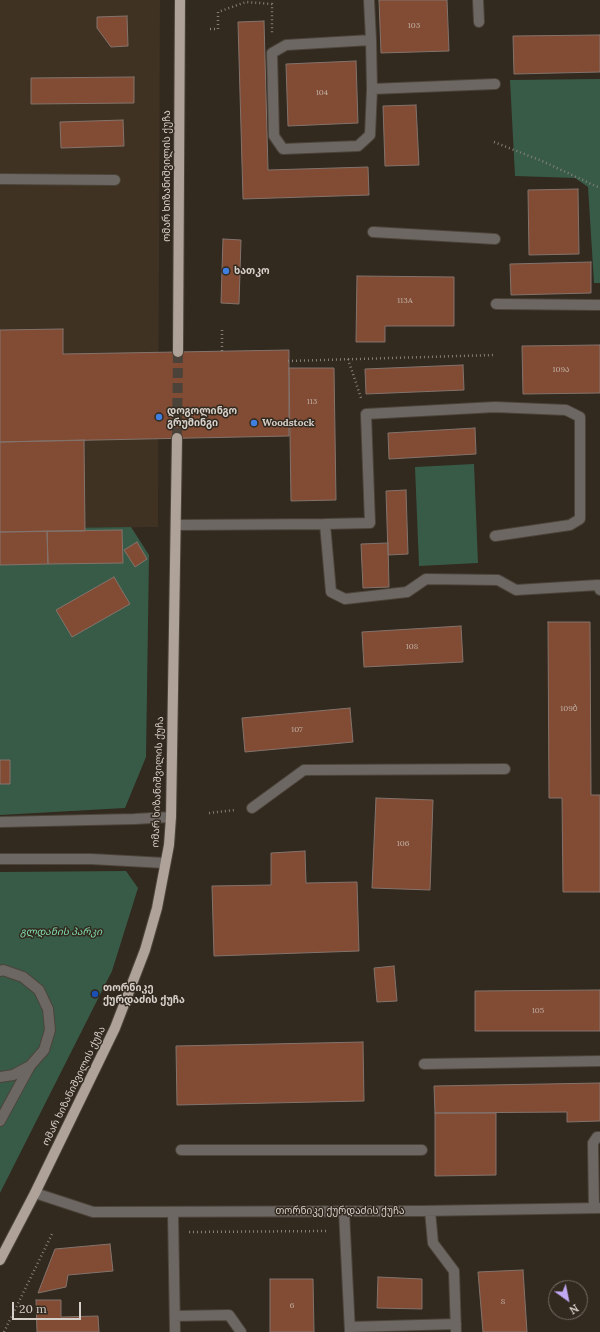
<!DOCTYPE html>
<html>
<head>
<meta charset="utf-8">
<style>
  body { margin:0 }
  #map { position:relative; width:600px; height:1332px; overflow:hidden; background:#32291f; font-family:Lora,serif }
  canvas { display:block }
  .north { position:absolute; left:548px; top:1280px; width:40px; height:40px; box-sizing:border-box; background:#32291f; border:1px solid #746c63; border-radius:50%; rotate:147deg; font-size:11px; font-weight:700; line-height:16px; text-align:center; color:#d6d0ca }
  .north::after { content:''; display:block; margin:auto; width:14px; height:18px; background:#c1a8f3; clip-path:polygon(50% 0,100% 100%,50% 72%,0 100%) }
  .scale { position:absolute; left:12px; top:1302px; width:69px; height:18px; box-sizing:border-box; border:2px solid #d6d0ca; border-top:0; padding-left:5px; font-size:12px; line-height:14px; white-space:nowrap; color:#d6d0ca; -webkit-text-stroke:3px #32291f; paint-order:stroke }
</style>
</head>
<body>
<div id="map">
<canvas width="600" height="1332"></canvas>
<div class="north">N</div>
<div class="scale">20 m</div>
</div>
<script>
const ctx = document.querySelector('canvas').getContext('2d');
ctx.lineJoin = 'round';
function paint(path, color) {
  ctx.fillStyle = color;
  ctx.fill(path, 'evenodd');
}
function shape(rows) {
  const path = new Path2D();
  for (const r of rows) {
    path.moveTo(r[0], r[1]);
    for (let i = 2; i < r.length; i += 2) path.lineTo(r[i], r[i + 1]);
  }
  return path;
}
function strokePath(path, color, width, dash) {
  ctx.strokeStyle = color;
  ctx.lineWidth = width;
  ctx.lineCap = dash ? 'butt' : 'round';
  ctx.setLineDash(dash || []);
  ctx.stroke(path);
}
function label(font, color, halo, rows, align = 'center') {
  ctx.font = font + ' Lora,"Noto Sans Georgian",serif';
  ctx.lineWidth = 3;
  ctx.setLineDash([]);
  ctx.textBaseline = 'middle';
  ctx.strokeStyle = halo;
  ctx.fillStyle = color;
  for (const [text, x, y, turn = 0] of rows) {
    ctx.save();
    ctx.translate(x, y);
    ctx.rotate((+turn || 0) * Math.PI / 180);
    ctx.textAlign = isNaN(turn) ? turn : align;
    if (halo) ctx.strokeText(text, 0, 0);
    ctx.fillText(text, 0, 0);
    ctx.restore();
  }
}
const built = shape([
  [0,0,160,0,158,527,0,529]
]);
const green = shape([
  [600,79,600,283,594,283,588,187,575,178,515,176,510,80],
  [474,464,478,563,419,566,415,467],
  [131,527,149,555,146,757,125,808,0,815,0,529],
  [126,871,138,888,112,971,0,1193,0,872]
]);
const building = shape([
  [379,0,447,0,449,51,381,53,379,0],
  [127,16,128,46,111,47,97,28,97,17,127,16],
  [264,21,268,170,368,167,369,195,243,199,238,22,264,21],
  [600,35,600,72,514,74,513,36,600,35],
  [356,61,358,123,288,126,286,64,356,61],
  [134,77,134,103,31,104,31,78,134,77],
  [416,105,419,165,385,166,383,106,416,105],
  [123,120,124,146,61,148,60,122,123,120],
  [578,189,579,254,529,255,528,190,578,189],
  [223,239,241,240,239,304,221,303,223,239],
  [591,262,591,293,511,295,510,264,591,262],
  [357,276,454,277,454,326,385,326,385,342,356,342,357,276],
  [63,329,63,354,289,350,289,436,0,442,0,330,63,329],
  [600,345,600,393,523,394,522,346,600,345],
  [463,365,464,390,366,394,365,369,463,365],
  [289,368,334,368,336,500,291,501,289,368],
  [475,428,476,454,389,459,388,433,475,428],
  [84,440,85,531,0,532,0,442,84,440],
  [406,490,408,554,388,555,386,491,406,490],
  [122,530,123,563,48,564,47,531,122,530],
  [47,531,48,564,0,565,0,532,47,531],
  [137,542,147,559,135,567,124,550,137,542],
  [388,543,389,587,363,588,361,544,388,543],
  [114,577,130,604,72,637,56,610,114,577],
  [548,622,590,622,591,795,600,795,600,892,563,892,562,798,549,798,548,622],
  [461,626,463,662,364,667,362,632,461,626],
  [350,708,353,742,245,752,242,718,350,708],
  [0,760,10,760,10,784,0,784,0,760],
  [376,798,433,800,430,890,372,888,376,798],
  [305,851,306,883,357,882,359,951,214,956,212,886,271,885,271,853,305,851],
  [394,966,397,1001,377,1002,374,968,394,966],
  [600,990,600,1031,475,1031,475,991,600,990],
  [363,1042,364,1101,177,1105,176,1046,363,1042],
  [600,1083,600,1121,567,1122,567,1112,435,1113,434,1086,600,1083],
  [435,1113,496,1113,496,1175,435,1176,435,1113],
  [110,1244,113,1271,68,1275,66,1287,38,1293,55,1249,110,1244],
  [523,1270,527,1332,483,1332,478,1272,523,1270],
  [378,1277,422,1279,422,1309,377,1308,378,1277],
  [270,1279,313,1279,314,1332,270,1332,270,1279],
  [36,1300,61,1300,61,1317,98,1316,99,1332,37,1332,36,1300]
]);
const majorTunnel = shape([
  [177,438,178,352]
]);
const path = shape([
  [210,29,218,29,218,12,246,2,272,4,272,34],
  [494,142,542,161,600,188],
  [222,351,222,329],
  [348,359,361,398],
  [288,361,494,355],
  [209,813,235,810],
  [189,1232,328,1231],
  [4,1332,53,1232]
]);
const minor = shape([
  [369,0,371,40,372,89,370,135,358,146,283,149,274,136,272,53,286,45,371,40],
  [478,0,479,22],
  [372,89,495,84],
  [0,179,115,180],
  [373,232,495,239],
  [496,304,600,305],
  [325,524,370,523,366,414,495,407,566,410,580,417,580,519,570,525,495,536],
  [177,525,325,524,331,592,345,599,407,592,426,579,498,580,516,590,598,585,600,590],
  [252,808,304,770,505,769],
  [0,822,134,819,171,817],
  [0,859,91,859,165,863],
  [0,971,3,970,23,977,39,990,48,1009,50,1030,44,1050,30,1066,0,1121],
  [424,1064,600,1061],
  [0,1077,13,1075,30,1066],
  [181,1150,422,1150],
  [35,1193,93,1212,421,1211,600,1208],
  [594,1208,593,1143,597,1137,600,1137],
  [344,1211,350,1332],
  [430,1211,433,1243,454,1271,456,1332],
  [173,1212,175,1332],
  [175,1316,229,1315,241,1332],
  [350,1327,456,1324]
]);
const major = shape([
  [178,352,180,0],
  [0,1260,35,1193,115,1028,145,950,157,908,169,845,171,817,177,438]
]);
const markers = [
  [226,271,4,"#3f7fe0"],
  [159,417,4,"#3f7fe0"],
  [254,423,4,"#3f7fe0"],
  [95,994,4,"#1a4fb4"]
];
const numberNames = [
  ["103",414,26],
  ["104",322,93],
  ["113A",405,301],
  ["109ა",561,370],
  ["113",312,402],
  ["108",412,647],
  ["109ბ",569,709],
  ["107",297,730],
  ["106",403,844],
  ["105",538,1011],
  ["8",503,1302],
  ["6",292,1306]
];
const streetNames = [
  ["ომარ ხიზანიშვილის ქუჩა",167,176,-90],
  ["ომარ ხიზანიშვილის ქუჩა",158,782,-88],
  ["ომარ ხიზანიშვილის ქუჩა",74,1086,-64],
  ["თორნიკე ქურდაძის ქუჩა",340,1211]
];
const poiNames = [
  ["ხათკო",234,271],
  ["დოგოლინგო",167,411],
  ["გრუმინგი",167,423],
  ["Woodstock",262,423],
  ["თორნიკე",103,988],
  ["ქურდაძის ქუჩა",103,1000]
];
const parkNames = [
  ["გლდანის პარკი",61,932]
];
paint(built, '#3f3222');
paint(green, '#385b48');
paint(building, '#824c34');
strokePath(building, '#83736c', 1);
strokePath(majorTunnel, '#4b4239', 10, [10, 5]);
strokePath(minor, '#4c443a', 12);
strokePath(major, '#4c443a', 12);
strokePath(path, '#867f77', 2.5, [1, 3]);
strokePath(minor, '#6d6763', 10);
strokePath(major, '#aea299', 10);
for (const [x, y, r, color] of markers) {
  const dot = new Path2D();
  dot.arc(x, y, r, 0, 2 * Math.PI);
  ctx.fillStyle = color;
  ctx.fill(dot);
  strokePath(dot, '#32291f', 1.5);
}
label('8px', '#c1afa4', null, numberNames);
label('10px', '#d6d0ca', '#32291f', streetNames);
label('bold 10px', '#d6d0ca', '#32291f', poiNames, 'left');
label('italic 10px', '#81deae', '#32291f', parkNames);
</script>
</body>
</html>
